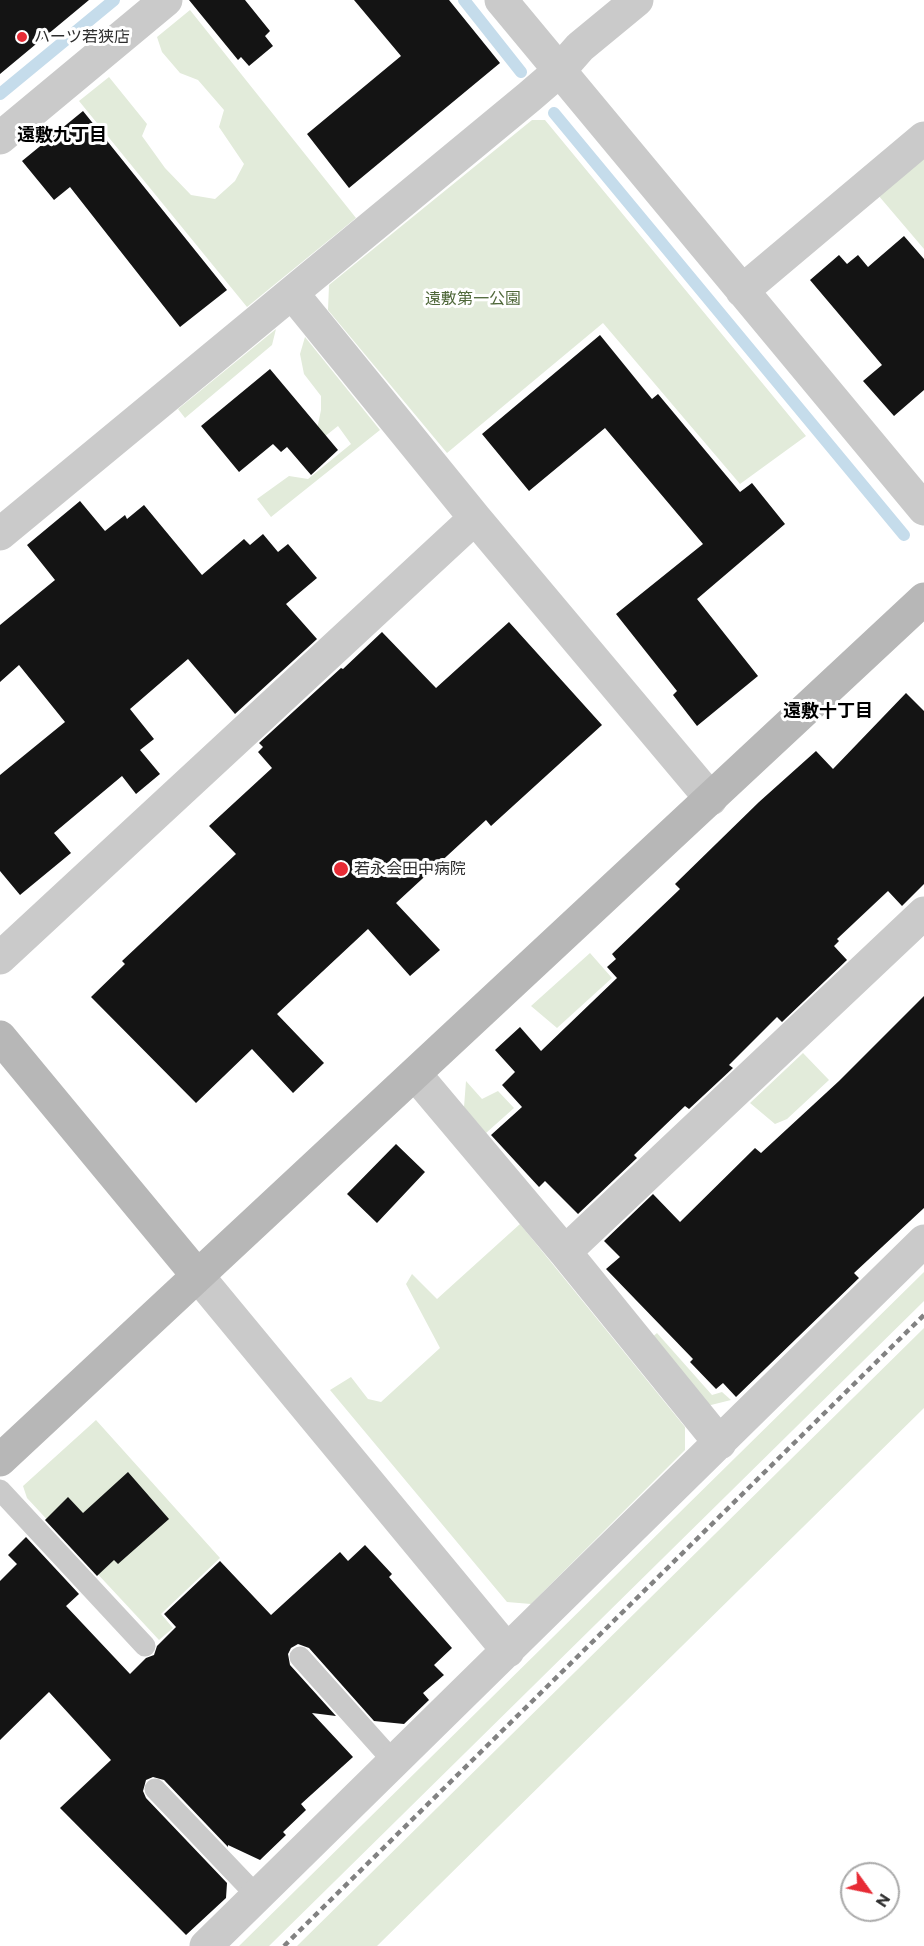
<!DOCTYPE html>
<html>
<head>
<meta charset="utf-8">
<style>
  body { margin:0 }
  #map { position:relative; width:924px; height:1946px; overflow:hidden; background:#fff; font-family:Commissioner,sans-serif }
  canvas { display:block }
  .north { position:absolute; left:840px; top:1862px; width:60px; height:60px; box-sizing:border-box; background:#fff; border:2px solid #ababab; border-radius:50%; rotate:123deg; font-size:16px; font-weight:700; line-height:24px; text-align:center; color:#2d2d2d }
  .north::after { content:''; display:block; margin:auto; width:21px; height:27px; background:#e72b35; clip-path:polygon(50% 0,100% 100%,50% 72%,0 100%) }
</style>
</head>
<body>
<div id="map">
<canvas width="924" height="1946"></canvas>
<div class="north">N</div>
</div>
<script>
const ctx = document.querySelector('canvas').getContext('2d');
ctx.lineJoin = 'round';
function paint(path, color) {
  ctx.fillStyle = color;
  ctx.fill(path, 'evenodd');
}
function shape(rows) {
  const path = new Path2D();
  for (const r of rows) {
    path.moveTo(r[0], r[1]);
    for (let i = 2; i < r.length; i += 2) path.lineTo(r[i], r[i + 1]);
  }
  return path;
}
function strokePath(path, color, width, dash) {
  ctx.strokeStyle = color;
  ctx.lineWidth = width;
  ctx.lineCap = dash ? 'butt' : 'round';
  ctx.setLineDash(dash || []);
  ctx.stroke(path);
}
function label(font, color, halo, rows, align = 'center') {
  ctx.font = font + ' Commissioner,"Noto Sans JP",sans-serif';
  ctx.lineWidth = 6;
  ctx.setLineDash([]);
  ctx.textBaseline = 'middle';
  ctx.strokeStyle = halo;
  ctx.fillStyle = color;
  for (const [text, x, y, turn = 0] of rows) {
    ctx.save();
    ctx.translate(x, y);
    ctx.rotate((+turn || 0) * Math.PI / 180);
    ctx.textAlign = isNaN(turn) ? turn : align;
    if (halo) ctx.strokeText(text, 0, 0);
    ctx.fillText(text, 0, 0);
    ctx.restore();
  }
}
const green = shape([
  [190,10,356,218,247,307,79,101,109,77,147,124,142,136,165,168,191,195,215,199,235,181,244,164,219,127,224,110,198,80,180,73,162,52,157,37],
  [532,120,545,120,806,436,740,484,603,323,447,453,328,310,329,285],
  [924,157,924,249,878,195],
  [276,329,272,345,185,418,178,409],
  [305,337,380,430,271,517,257,499,289,476,308,479,351,444,338,426,319,441,315,439,321,410,321,396,304,374,300,354],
  [590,953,612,978,557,1028,531,1006],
  [803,1053,829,1080,787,1119,775,1124,750,1103],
  [466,1081,482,1099,498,1091,514,1108,486,1133,464,1107],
  [520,1224,685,1427,685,1450,531,1604,507,1602,330,1390,351,1377,368,1399,381,1402,440,1348,406,1284,412,1274,437,1299],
  [924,1272,924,1301,269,1946,239,1946],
  [924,1328,924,1408,377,1946,297,1946],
  [657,1333,712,1395,722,1392,731,1400,707,1406,651,1338],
  [96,1420,220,1558,161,1614,173,1628,159,1640,27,1498,23,1486]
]);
const stream = shape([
  [464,0,521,72],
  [0,94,114,0],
  [554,113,904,535]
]);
const building = shape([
  [0,0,89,0,0,74],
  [189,0,245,0,270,31,265,36,273,46,249,66,241,57,238,60],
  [354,0,449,0,500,63,349,188,307,134,401,56],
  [83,111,227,290,180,327,70,187,54,200,22,161],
  [904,236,924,259,924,390,894,416,863,381,882,365,810,280,839,255,847,264,858,255,868,267],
  [600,335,652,399,658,394,740,492,752,483,785,524,697,599,758,676,697,726,673,695,677,691,616,614,703,544,605,428,529,491,482,434],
  [270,369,338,450,311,475,287,447,281,452,273,444,239,472,201,426],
  [80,501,105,531,125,515,127,519,144,505,202,575,244,539,250,545,263,534,278,552,288,544,317,578,286,604,317,639,235,714,188,659,130,709,154,739,140,750,160,774,136,794,122,776,54,833,71,853,20,895,0,871,0,775,65,722,19,665,0,682,0,625,55,580,27,545],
  [509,622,602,725,491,826,486,820,396,903,440,950,410,976,368,929,277,1014,324,1063,293,1093,252,1049,196,1103,91,997,125,964,122,961,236,854,209,826,272,768,258,752,263,747,259,743,341,668,343,669,382,632,436,688],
  [906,693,924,711,924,884,902,906,888,891,837,939,839,941,834,946,847,960,782,1022,777,1017,729,1065,733,1068,689,1109,685,1106,634,1155,637,1158,578,1214,545,1181,539,1187,491,1135,522,1107,502,1085,515,1072,495,1050,520,1027,541,1051,617,978,607,967,616,959,612,954,680,889,675,884,759,802,816,751,833,769],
  [924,996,924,1208,854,1273,859,1278,736,1397,723,1383,716,1389,690,1362,693,1359,606,1269,620,1257,604,1241,653,1194,680,1222,755,1148,761,1153,839,1081],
  [396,1144,425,1172,377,1223,347,1194],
  [128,1472,169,1519,118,1564,114,1560,97,1576,45,1520,68,1497,83,1513],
  [26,1537,79,1594,66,1606,130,1674,146,1658,154,1655,157,1646,176,1627,164,1614,220,1561,271,1615,340,1552,348,1561,365,1545,392,1574,389,1577,452,1648,434,1665,444,1675,423,1693,429,1700,404,1724,374,1721,309,1648,298,1644,291,1648,288,1654,290,1665,336,1716,312,1713,353,1757,301,1804,306,1810,283,1832,286,1835,260,1860,228,1845,228,1847,164,1780,153,1777,146,1780,143,1791,146,1798,227,1883,226,1898,186,1935,60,1808,111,1760,49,1692,0,1740,0,1581,17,1564,8,1555]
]);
const lane = shape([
  [0,1490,145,1646],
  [300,1657,394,1762],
  [155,1789,257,1896]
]);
const street = shape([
  [501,0,924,509],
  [0,138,166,0],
  [742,291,924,138],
  [292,293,475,518,711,799],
  [0,534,529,97,558,72,580,47,637,0],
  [0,958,475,518],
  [415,1074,565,1252],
  [197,1275,508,1651],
  [720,1443,565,1252,924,913],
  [206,1946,924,1241]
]);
const secondary = shape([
  [0,1037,197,1275],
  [0,1460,924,599]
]);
const rail = shape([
  [284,1946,924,1315]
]);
const markers = [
  [22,37,6,"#e72b35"],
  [341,869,8,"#e72b35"]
];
const poiNames = [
  ["ハーツ若狭店",34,37],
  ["若永会田中病院",354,869]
];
const parkNames = [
  ["遠敷第一公園",473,299]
];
const neighbourhoodNames = [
  ["遠敷九丁目",62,135],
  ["遠敷十丁目",828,711]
];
paint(green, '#e2ebda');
strokePath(stream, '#c5dceb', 12);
paint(building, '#141414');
strokePath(lane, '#cacaca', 21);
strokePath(street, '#cacaca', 33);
strokePath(secondary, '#b7b7b7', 33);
strokePath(rail, '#828282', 4.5, [6, 4.5]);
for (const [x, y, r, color] of markers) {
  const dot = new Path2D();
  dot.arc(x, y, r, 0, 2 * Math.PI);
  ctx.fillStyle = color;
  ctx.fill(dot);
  strokePath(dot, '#fff', 2);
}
label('16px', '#2d2d2d', '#fff', poiNames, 'left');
label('16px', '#4f683a', '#fff', parkNames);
label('bold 18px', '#000', '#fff', neighbourhoodNames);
</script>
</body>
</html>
